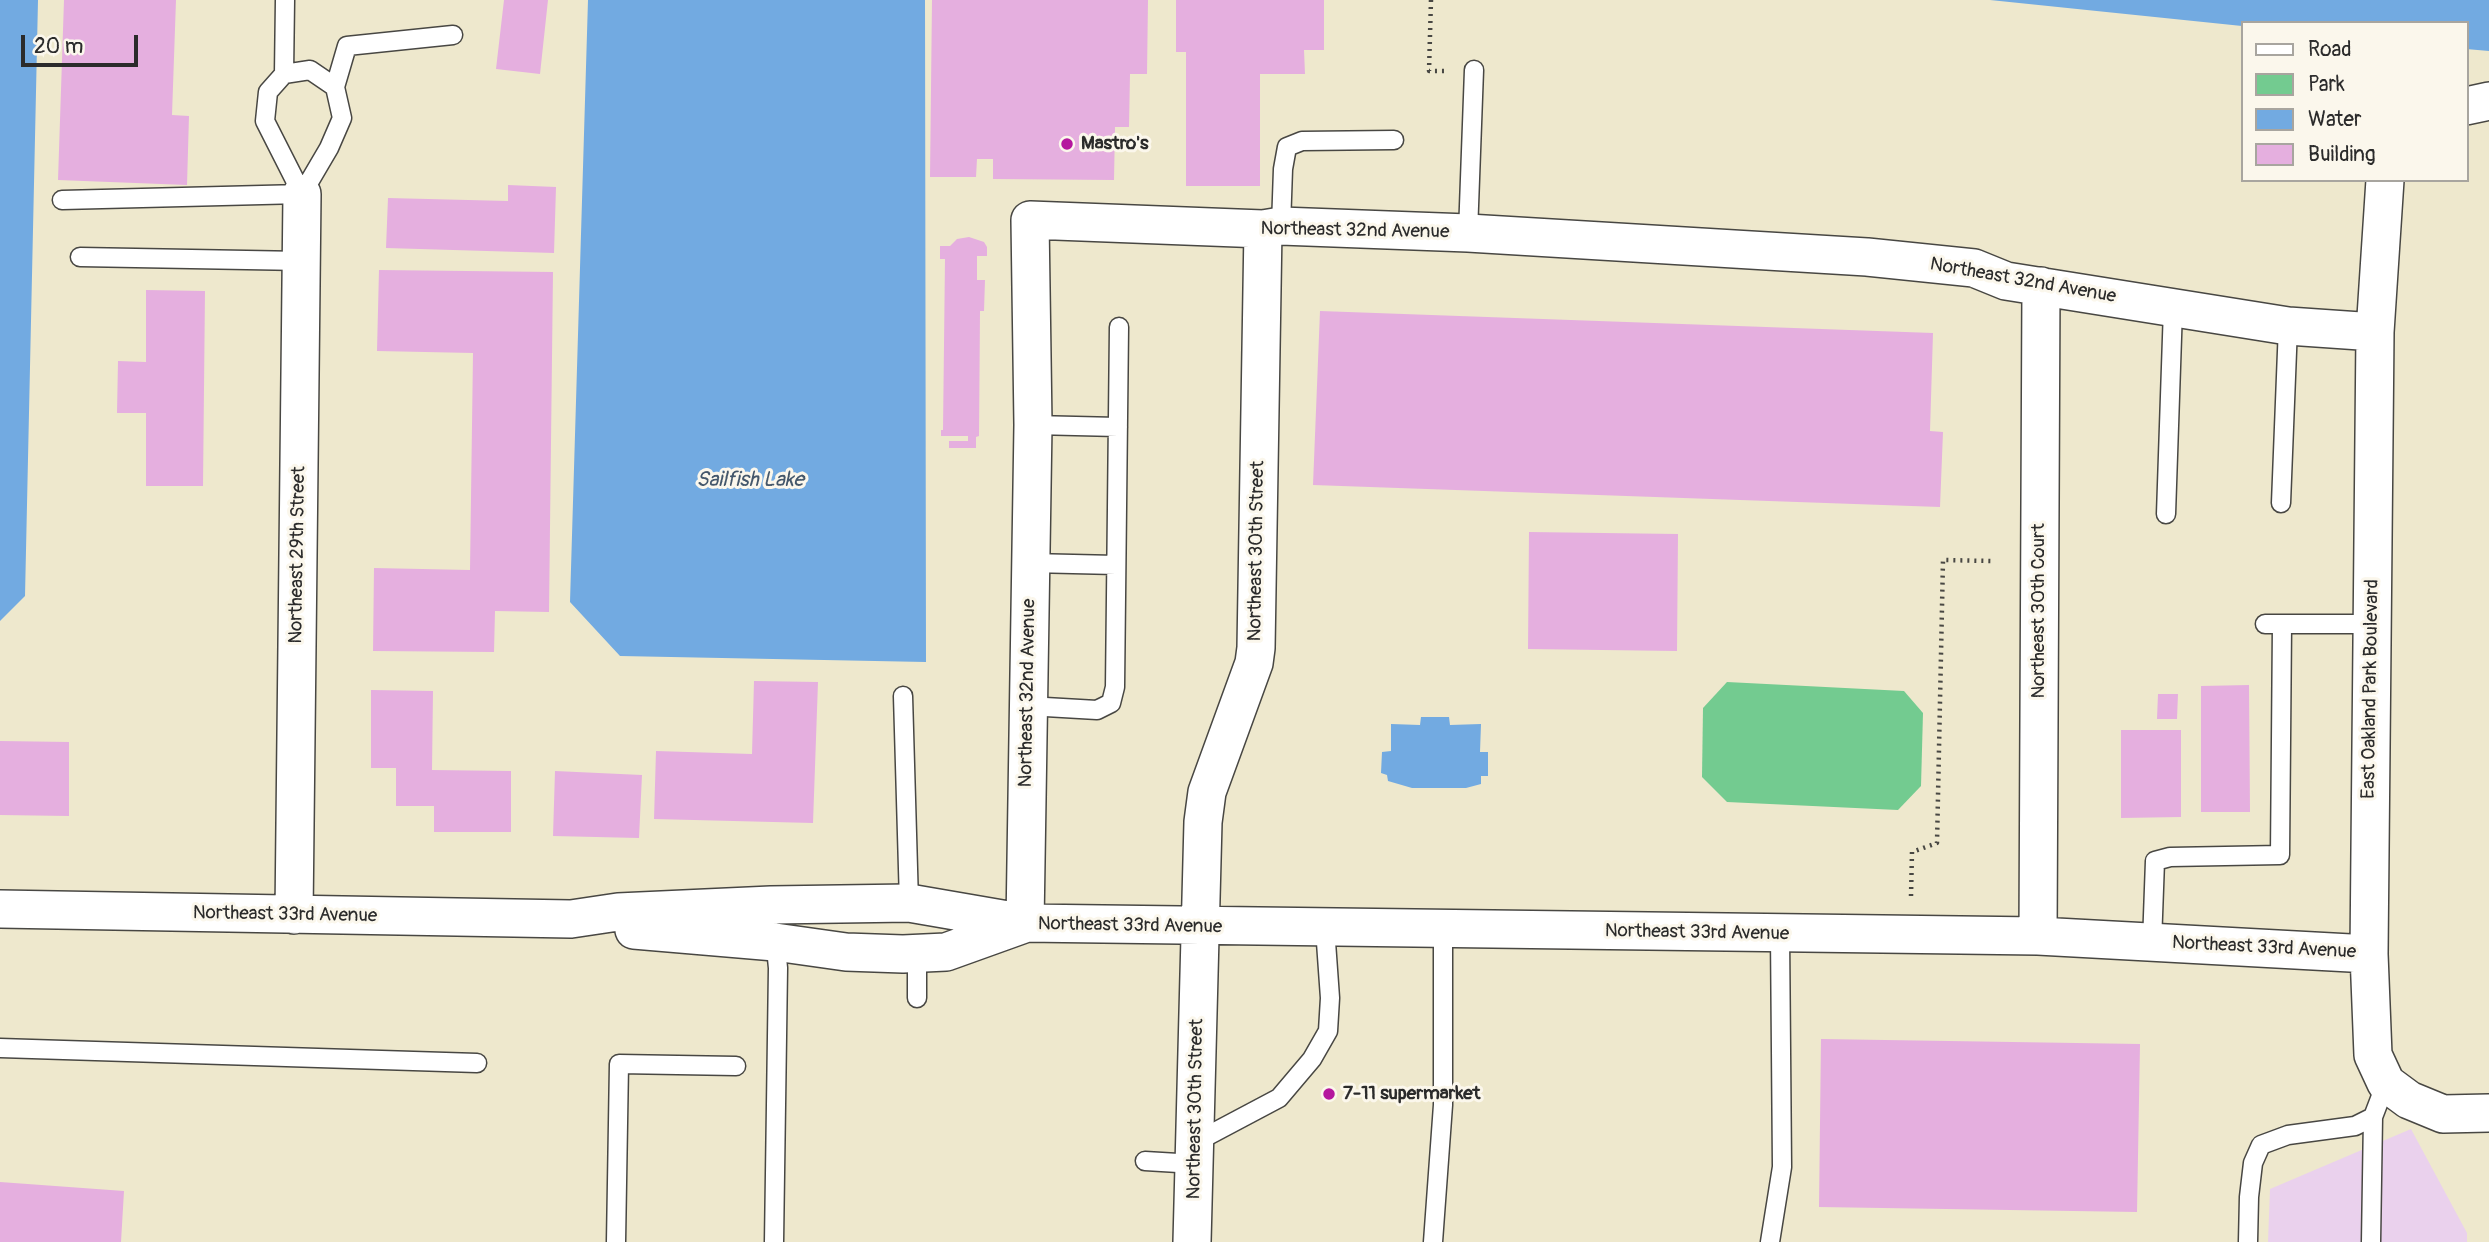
<!DOCTYPE html>
<html>
<head>
<meta charset="utf-8">
<style>
  body { margin:0 }
  #map { position:relative; width:2489px; height:1242px; overflow:hidden; background:#eee8cd; font-family:Pangolin,sans-serif }
  canvas { display:block }
  .legend { position:absolute; left:2241px; top:21px; width:228px; height:161px; box-sizing:border-box; background:#fbf7ec; border:2px solid #a8a59f; margin:0; padding:9px 12px; list-style:none; font-size:21px; color:#2b2b2b }
  .legend li { display:flex; align-items:center; gap:14px; height:35px }
  .legend b { width:35px; border:2px solid #a8a59f }
  .scale { position:absolute; left:21px; top:35px; width:117px; height:32px; box-sizing:border-box; border:4px solid #2b2b2b; border-top:0; padding-left:9px; font-size:21px; line-height:24px; white-space:nowrap; color:#2b2b2b; -webkit-text-stroke:5px #fbf7ec; paint-order:stroke }
</style>
</head>
<body>
<div id="map">
<canvas width="2489" height="1242"></canvas>
<ul class="legend">
<li><b style="height:9px;background:#fff"></b>Road</li>
<li><b style="height:19px;background:#73cb90"></b>Park</li>
<li><b style="height:19px;background:#72aae1"></b>Water</li>
<li><b style="height:19px;background:#e5afdf"></b>Building</li>
</ul>
<div class="scale">20 m</div>
</div>
<script>
const ctx = document.querySelector('canvas').getContext('2d');
ctx.lineJoin = 'round';
function paint(path, color) {
  ctx.fillStyle = color;
  ctx.fill(path, 'evenodd');
}
function shape(rows) {
  const path = new Path2D();
  for (const r of rows) {
    path.moveTo(r[0], r[1]);
    for (let i = 2; i < r.length; i += 2) path.lineTo(r[i], r[i + 1]);
  }
  return path;
}
function strokePath(path, color, width, dash) {
  ctx.strokeStyle = color;
  ctx.lineWidth = width;
  ctx.lineCap = dash ? 'butt' : 'round';
  ctx.setLineDash(dash || []);
  ctx.stroke(path);
}
function label(font, color, halo, rows, align = 'center') {
  ctx.font = font + ' Pangolin,sans-serif';
  ctx.lineWidth = 6;
  ctx.setLineDash([]);
  ctx.textBaseline = 'middle';
  ctx.strokeStyle = halo;
  ctx.fillStyle = color;
  for (const [text, x, y, turn = 0] of rows) {
    ctx.save();
    ctx.translate(x, y);
    ctx.rotate((+turn || 0) * Math.PI / 180);
    ctx.textAlign = isNaN(turn) ? turn : align;
    if (halo) ctx.strokeText(text, 0, 0);
    ctx.fillText(text, 0, 0);
    ctx.restore();
  }
}
const built = shape([
  [2411,1129,2467,1233,2467,1242,2268,1242,2270,1189]
]);
const green = shape([
  [1727,682,1904,691,1923,713,1921,786,1898,810,1727,802,1702,777,1703,708]
]);
const water = shape([
  [0,0,38,0,25,596,0,621],
  [588,0,925,0,926,662,620,656,570,602],
  [1990,0,2489,0,2489,51,2466,49,2466,23,2242,23,2242,26],
  [1421,717,1449,717,1450,725,1481,724,1480,752,1488,752,1488,776,1481,776,1481,784,1466,788,1412,788,1388,781,1387,775,1381,773,1382,752,1391,751,1391,724,1420,725]
]);
const building = shape([
  [64,0,176,0,172,115,189,116,187,185,58,180],
  [504,0,548,0,540,74,496,69],
  [932,0,1148,0,1147,74,1130,74,1129,127,1115,127,1114,180,993,179,993,159,977,159,976,177,930,177],
  [1176,0,1324,0,1324,50,1304,50,1305,74,1260,74,1260,186,1186,186,1186,52,1176,52],
  [508,185,556,187,554,253,386,248,388,198,508,201],
  [969,237,984,242,987,247,987,256,977,256,977,280,985,280,984,311,980,311,979,436,976,437,976,448,949,448,949,441,968,441,968,436,941,436,941,430,943,430,945,259,940,259,940,246,950,246,957,239],
  [379,270,553,272,549,612,495,611,494,652,373,651,374,568,470,570,473,353,377,351],
  [146,290,205,291,203,486,146,486,146,413,117,413,118,361,146,362],
  [1320,311,1933,333,1930,431,1943,432,1940,507,1313,485],
  [1529,532,1678,534,1677,651,1528,649],
  [754,681,818,682,813,823,654,819,656,751,752,754],
  [2249,685,2250,812,2201,812,2201,686],
  [371,690,433,691,432,770,511,771,511,832,434,832,434,806,396,806,396,768,371,768],
  [2158,694,2178,694,2177,719,2157,719],
  [2121,730,2181,730,2181,817,2121,818],
  [0,741,69,742,69,816,0,815],
  [555,771,642,775,639,838,553,836],
  [1821,1039,2140,1044,2137,1212,1819,1207],
  [0,1182,124,1191,121,1242,0,1242]
]);
const path = shape([
  [1431,0,1429,71,1445,71],
  [1911,896,1912,852,1937,843,1943,560,1991,561]
]);
const service = shape([
  [310,70,335,87,342,118,329,148,302,194,265,121,268,92,284,74,310,70],
  [284,74,285,0],
  [335,87,347,46,453,35],
  [62,200,302,194],
  [1281,226,1283,169,1287,147,1302,141,1394,140],
  [1468,233,1474,70],
  [80,257,302,261],
  [1033,425,1118,427],
  [2281,503,2288,326],
  [2166,514,2173,308],
  [1030,563,1116,565],
  [2265,624,2372,624],
  [903,696,909,903],
  [1028,706,1097,710,1111,703,1115,687,1119,327],
  [2152,943,2155,861,2170,857,2280,855,2282,625],
  [917,998,917,954],
  [0,1048,477,1063],
  [1196,1142,1279,1098,1312,1059,1328,1031,1330,998,1325,928],
  [1145,1161,1195,1164],
  [616,1242,619,1064,736,1066],
  [774,1242,778,968,775,938],
  [1433,1242,1443,1105,1443,930],
  [1770,1242,1782,1167,1780,934],
  [2248,1242,2249,1197,2253,1163,2261,1145,2288,1135,2355,1126,2373,1117,2386,1083],
  [2371,1242,2373,1117]
]);
const minor = shape([
  [2466,106,2489,101],
  [2385,180,2375,332,2369,954,2373,1055,2386,1083,2409,1100,2443,1114,2489,1113],
  [0,909,571,919,618,912,771,905,909,903,1025,923,2038,936,2369,954],
  [294,915,302,194],
  [1025,923,1033,425,1030,220,1263,229,1281,226,1468,233,1867,257,1974,268,2006,281,2288,326,2375,332],
  [634,930,775,942,846,952,903,954,946,952,1024,924],
  [2038,936,2041,286],
  [1192,1242,1203,822,1207,792,1254,663,1256,648,1263,229]
]);
const markers = [
  [1067,144,7,"#b5179e"],
  [1329,1094,7,"#b5179e"]
];
const poiNames = [
  ["Mastro's",1081,144],
  ["7-11 supermarket",1343,1094]
];
const streetNames = [
  ["Northeast 32nd Avenue",1355,231,1],
  ["Northeast 32nd Avenue",2023,281,10],
  ["Northeast 30th Street",1257,551,-89],
  ["Northeast 29th Street",298,555,-89],
  ["Northeast 30th Court",2039,611,-90],
  ["East Oakland Park Boulevard",2371,689,-89],
  ["Northeast 32nd Avenue",1028,693,-89],
  ["Northeast 33rd Avenue",285,915,1],
  ["Northeast 33rd Avenue",1130,926,1],
  ["Northeast 33rd Avenue",1697,933,1],
  ["Northeast 33rd Avenue",2264,948,3],
  ["Northeast 30th Street",1196,1109,-89]
];
const waterNames = [
  ["Sailfish Lake",750,481]
];
paint(built, '#ead1ed');
paint(green, '#73cb90');
paint(water, '#72aae1');
paint(building, '#e5afdf');
strokePath(service, '#484743', 21);
strokePath(minor, '#484743', 40);
strokePath(path, '#484743', 4.5, [2, 5]);
strokePath(service, '#fff', 18);
strokePath(minor, '#fff', 37);
for (const [x, y, r, color] of markers) {
  const dot = new Path2D();
  dot.arc(x, y, r, 0, 2 * Math.PI);
  ctx.fillStyle = color;
  ctx.fill(dot);
  strokePath(dot, '#fbf7ec', 2.5);
}
label('bold 19px', '#2b2b2b', '#fbf7ec', poiNames, 'left');
label('19px', '#2b2b2b', '#fbf7ec', streetNames);
label('italic 21px', '#44576b', '#fbf7ec', waterNames);
</script>
</body>
</html>
